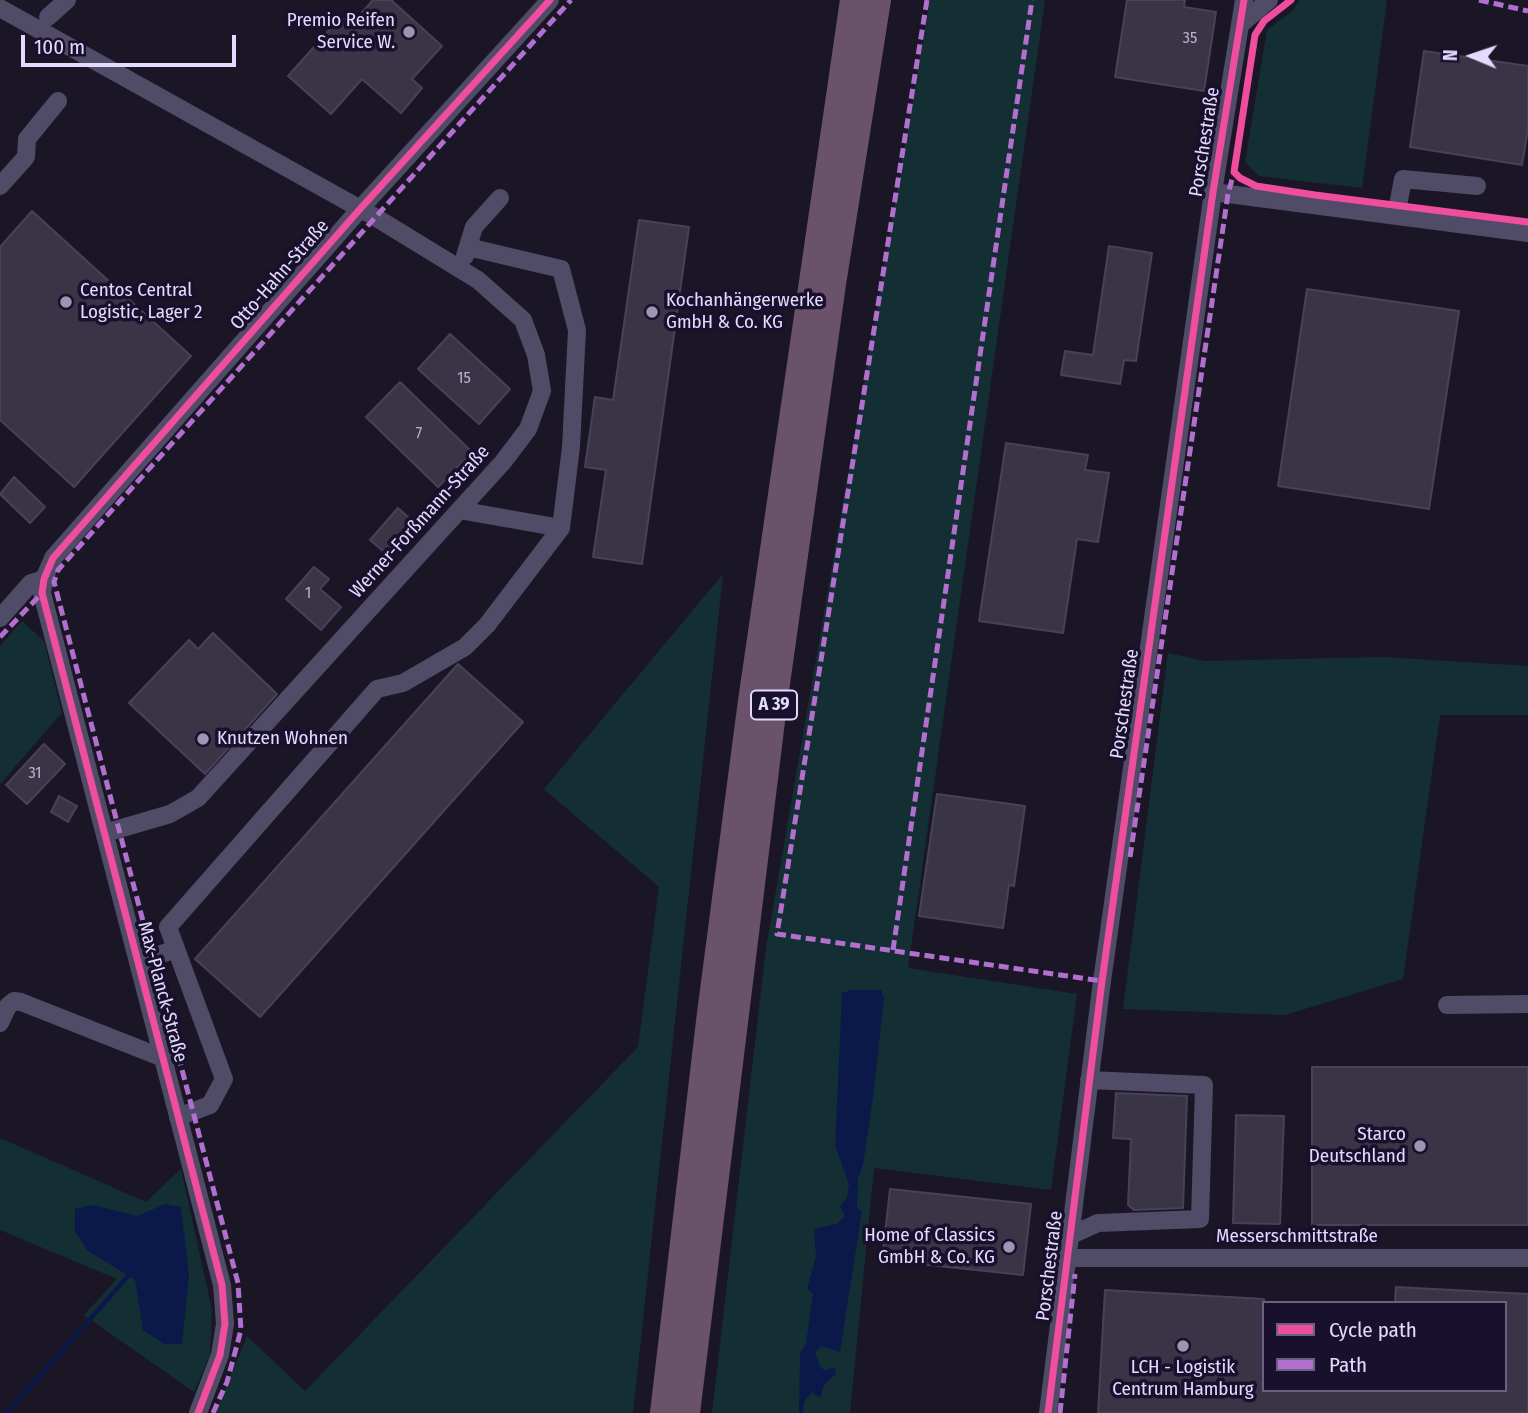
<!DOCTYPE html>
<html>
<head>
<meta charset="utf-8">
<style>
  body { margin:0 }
  #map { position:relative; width:1528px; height:1413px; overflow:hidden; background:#1b1626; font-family:"Fira Sans Condensed",sans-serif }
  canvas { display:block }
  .legend { position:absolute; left:1262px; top:1301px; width:245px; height:91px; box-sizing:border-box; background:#18102c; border:2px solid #696180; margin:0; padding:9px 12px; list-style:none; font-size:21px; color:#e3dbff }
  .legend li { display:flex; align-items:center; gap:14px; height:35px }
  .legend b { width:35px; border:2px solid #696180 }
  .north { position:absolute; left:1437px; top:21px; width:70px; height:70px; -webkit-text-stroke:5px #18102c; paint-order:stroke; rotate:272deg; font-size:19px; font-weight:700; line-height:28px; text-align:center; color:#e3dbff }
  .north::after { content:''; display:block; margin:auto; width:24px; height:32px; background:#e3dbff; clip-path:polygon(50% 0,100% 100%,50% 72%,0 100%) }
  .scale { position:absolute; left:21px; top:35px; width:215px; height:32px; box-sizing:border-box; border:4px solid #e3dbff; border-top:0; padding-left:9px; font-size:21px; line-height:24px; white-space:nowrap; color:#e3dbff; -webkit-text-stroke:5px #18102c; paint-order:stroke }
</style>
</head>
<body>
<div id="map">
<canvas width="1528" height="1413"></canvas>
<ul class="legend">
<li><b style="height:9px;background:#ef4d9e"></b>Cycle path</li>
<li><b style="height:9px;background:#b36fd0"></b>Path</li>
</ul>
<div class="north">N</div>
<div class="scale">100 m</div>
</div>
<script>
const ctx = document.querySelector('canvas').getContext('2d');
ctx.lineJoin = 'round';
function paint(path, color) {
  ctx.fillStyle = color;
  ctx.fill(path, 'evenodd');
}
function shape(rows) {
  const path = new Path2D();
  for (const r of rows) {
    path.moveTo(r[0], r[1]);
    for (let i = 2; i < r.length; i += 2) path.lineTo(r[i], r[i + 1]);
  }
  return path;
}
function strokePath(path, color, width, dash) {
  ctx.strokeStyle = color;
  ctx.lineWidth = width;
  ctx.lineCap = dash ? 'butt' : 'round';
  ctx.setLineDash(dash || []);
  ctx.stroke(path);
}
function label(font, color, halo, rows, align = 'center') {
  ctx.font = font + ' "Fira Sans Condensed",sans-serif';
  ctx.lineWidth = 7;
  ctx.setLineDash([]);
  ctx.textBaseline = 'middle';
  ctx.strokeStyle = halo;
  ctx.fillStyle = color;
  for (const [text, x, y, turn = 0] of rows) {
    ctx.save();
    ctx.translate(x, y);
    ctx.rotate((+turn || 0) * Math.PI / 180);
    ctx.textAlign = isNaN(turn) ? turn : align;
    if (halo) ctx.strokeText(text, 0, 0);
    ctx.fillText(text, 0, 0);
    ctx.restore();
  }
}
const green = shape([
  [930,0,1045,0,908,968,1077,994,1051,1190,874,1168,850,1413,712,1413,766,948],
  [1300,0,1387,0,1362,188,1259,176,1245,162,1267,30,1292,11],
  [723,574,633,1413,215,1413,247,1336,305,1391,638,1047,659,887,544,789],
  [22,621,44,641,62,713,0,784,0,646],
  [1168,653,1205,661,1382,657,1528,666,1528,715,1440,715,1403,979,1285,1015,1123,1009],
  [0,1138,146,1202,181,1169,212,1310,210,1355,194,1392,84,1315,117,1279,0,1230]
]);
const water = shape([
  [851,990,881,990,884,998,873,1097,863,1165,858,1178,857,1208,862,1211,840,1352,821,1346,815,1353,821,1368,825,1370,835,1367,836,1374,824,1385,820,1398,812,1392,804,1402,803,1413,799,1413,800,1353,806,1344,813,1294,807,1289,816,1257,814,1229,837,1224,845,1216,840,1206,847,1198,849,1184,835,1146,842,993],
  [165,1204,181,1207,189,1275,182,1344,164,1344,143,1330,135,1280,87,1250,75,1231,75,1209,93,1205,137,1216]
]);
const stream = shape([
  [7,1413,128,1276]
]);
const building = shape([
  [373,0,391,0,442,46,412,79,422,88,401,113,362,79,331,114,288,76,341,17,350,26,373,0],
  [1127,0,1185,0,1184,7,1216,12,1204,91,1115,77,1127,0],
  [1424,51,1528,66,1528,129,1522,165,1410,147,1424,51],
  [32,211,191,356,74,487,0,420,0,247,32,211],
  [639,220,689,227,642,564,593,557,606,470,585,467,595,397,613,400,639,220],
  [1109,246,1152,253,1136,361,1124,360,1120,384,1061,375,1065,351,1093,355,1109,246],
  [1307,289,1459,311,1429,509,1278,486,1307,289],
  [450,334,510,389,479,424,418,369,450,334],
  [400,382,472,452,438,487,366,417,400,382],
  [1006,443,1088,455,1085,470,1109,473,1098,542,1077,539,1063,633,979,621,1006,443],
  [14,477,45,507,30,523,0,494,14,477],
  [398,508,418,526,390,557,370,540,398,508],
  [314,567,329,579,320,589,341,607,321,630,286,599,314,567],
  [213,633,277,694,205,774,129,703,189,640,198,649,213,633],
  [458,664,523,722,260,1017,195,959,458,664],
  [44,744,65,764,27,804,6,785,44,744],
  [937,794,1025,806,1014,886,1009,885,1003,928,919,916,937,794],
  [59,796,77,806,68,822,51,812,59,796],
  [1312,1067,1528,1067,1528,1225,1312,1225,1312,1067],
  [1116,1093,1187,1096,1183,1208,1134,1210,1128,1205,1131,1139,1113,1138,1116,1093],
  [1236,1115,1284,1116,1280,1224,1233,1223,1236,1115],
  [890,1189,1031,1204,1023,1275,882,1260,890,1189],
  [1396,1287,1528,1294,1528,1413,1098,1413,1105,1290,1264,1299,1264,1390,1505,1390,1505,1303,1395,1303,1396,1287]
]);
const minor = shape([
  [0,8,375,217,478,280,523,320,536,355,542,391,528,429,503,462,198,798,170,814,105,833],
  [48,17,67,0],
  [1240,25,1269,0],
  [0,186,26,157,27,139,58,101],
  [1213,192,1528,233],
  [1396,216,1403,179,1477,186],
  [465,256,474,227,500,198],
  [459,510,561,528,571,447,577,330,561,269,468,247],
  [0,618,31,583,44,579],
  [138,962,176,949],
  [1447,1005,1528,1004],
  [0,1023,8,1006,14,1001,21,1002,163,1058],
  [178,1117,210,1105,224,1079,168,927,377,689,403,683,465,647,487,625,561,528],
  [1069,1236,1098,1223,1200,1219,1204,1085,1089,1080],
  [1066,1258,1528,1258],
  [198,1413,220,1355,225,1324,222,1285,42,593,44,579,53,558,360,209,550,0],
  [1048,1413,1102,981,1213,192,1244,0]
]);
const highway = shape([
  [663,1413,710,1013,751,701,853,0],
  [687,1413,774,705,833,284,878,0]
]);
const quiet = shape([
  [927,0,777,934,1102,981],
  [1479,0,1528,11],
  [0,637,44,591],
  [1130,857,1228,194,1234,172],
  [893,950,1032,0],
  [213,1413,227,1382,241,1330,238,1283,54,582,58,570,571,0],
  [1060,1413,1075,1274]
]);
const cycleway = shape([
  [1291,0,1264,21,1255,35,1234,172,1240,178,1256,186,1315,195,1528,222],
  [198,1413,220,1355,225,1324,222,1285,42,593,44,579,53,558,360,209,550,0],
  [1048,1413,1102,981,1213,192,1244,0]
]);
const markers = [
  [409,32,7,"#9d96b3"],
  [66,302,7,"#9d96b3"],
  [652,312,7,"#9d96b3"],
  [203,739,7,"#9d96b3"],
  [1420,1146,7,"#9d96b3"],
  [1009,1247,7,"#9d96b3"],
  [1183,1346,7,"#9d96b3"]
];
const numberNames = [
  ["35",1190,39],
  ["15",464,379],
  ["7",419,434],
  ["1",308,594],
  ["31",35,774]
];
const shields = [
  [774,705,46]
];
const shieldNames = [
  ["A 39",774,705]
];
const poiNames = [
  ["Premio Reifen",395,21],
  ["Service W.",395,43],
  ["Centos Central",80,291,"left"],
  ["Logistic, Lager 2",80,313,"left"],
  ["Kochanhängerwerke",666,301,"left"],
  ["GmbH & Co. KG",666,323,"left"],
  ["Knutzen Wohnen",217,739,"left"],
  ["Starco",1406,1135],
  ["Deutschland",1406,1157],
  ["Home of Classics",995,1236],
  ["GmbH & Co. KG",995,1258],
  ["LCH - Logistik",1183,1368,"center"],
  ["Centrum Hamburg",1183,1390,"center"]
];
const streetNames = [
  ["Porschestraße",1205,142,-81],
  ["Otto-Hahn-Straße",280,275,-49],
  ["Werner-Forßmann-Straße",420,522,-48],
  ["Porschestraße",1125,704,-82],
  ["Max-Planck-Straße",162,992,75],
  ["Messerschmittstraße",1297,1237],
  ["Porschestraße",1050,1266,-83]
];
paint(green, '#132f34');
paint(water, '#0a1949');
strokePath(stream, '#0a1949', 4.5);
paint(building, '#3a3447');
strokePath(building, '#484158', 2);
strokePath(minor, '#504b67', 18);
strokePath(highway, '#6a526b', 26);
strokePath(quiet, '#b36fd0', 5, [10, 5]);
strokePath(cycleway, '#ef4d9e', 7);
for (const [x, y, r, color] of markers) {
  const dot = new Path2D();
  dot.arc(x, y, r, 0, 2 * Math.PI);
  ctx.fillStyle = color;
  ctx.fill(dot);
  strokePath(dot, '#18102c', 2.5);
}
label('16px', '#b9b1d1', null, numberNames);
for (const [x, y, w] of shields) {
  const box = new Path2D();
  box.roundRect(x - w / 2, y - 14.5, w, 29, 5);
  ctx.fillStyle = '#18102c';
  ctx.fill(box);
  strokePath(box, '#e3dbff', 2);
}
label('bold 18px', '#e3dbff', null, shieldNames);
label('19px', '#e3dbff', '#18102c', poiNames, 'right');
label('19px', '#e3dbff', '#18102c', streetNames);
</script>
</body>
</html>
